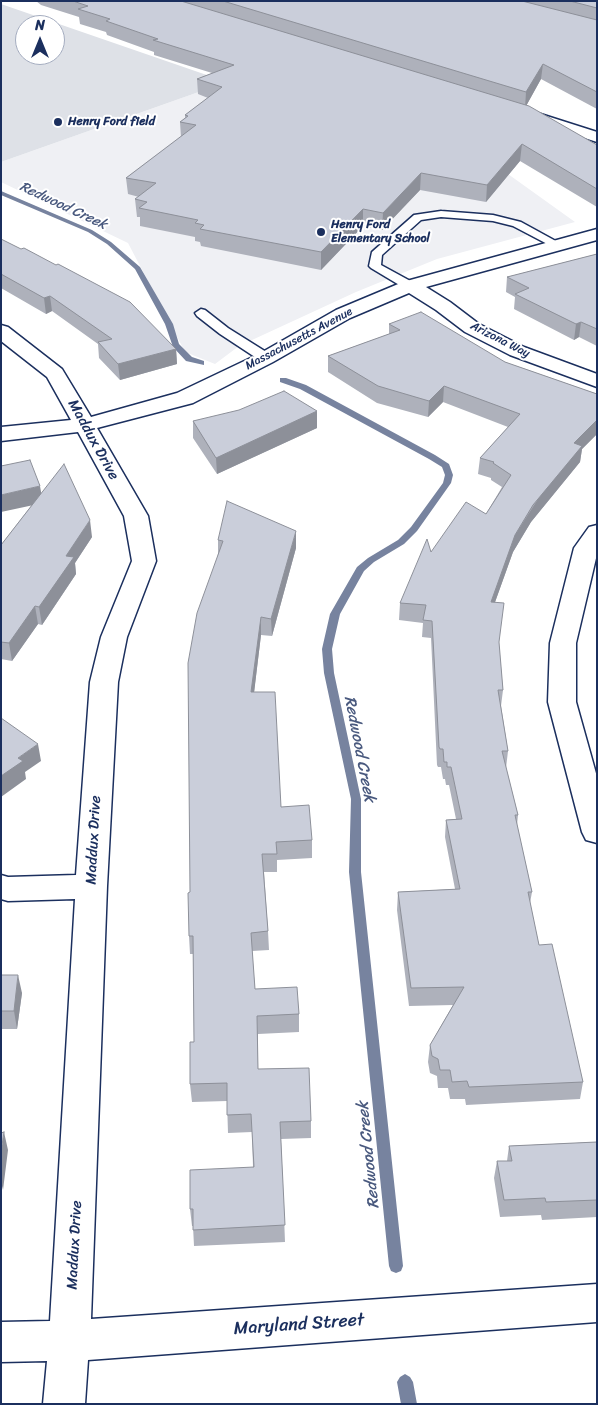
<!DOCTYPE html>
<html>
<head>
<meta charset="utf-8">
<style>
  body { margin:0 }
  #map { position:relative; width:598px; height:1405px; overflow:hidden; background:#fff; font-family:Sriracha,sans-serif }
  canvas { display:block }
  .frame { position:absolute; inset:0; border:2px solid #1b2f5e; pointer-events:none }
  .north { position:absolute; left:15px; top:15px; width:50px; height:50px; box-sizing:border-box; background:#fff; border:1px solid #a4acbf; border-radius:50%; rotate:0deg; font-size:14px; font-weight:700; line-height:20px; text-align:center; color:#1b2f5e }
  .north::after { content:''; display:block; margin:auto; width:18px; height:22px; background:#1b2f5e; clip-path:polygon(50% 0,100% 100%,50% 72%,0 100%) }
</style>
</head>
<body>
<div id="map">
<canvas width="598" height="1405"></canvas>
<div class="frame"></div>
<div class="north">N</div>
</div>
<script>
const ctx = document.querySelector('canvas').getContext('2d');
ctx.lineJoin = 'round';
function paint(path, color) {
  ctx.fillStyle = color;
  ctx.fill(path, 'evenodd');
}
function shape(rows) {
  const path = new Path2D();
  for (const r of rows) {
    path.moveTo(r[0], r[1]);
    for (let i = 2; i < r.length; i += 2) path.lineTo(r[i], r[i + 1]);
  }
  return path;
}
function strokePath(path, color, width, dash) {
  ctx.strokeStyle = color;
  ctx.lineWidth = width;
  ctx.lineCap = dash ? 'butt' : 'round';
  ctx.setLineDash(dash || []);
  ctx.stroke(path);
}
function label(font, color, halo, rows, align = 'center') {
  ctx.font = font + ' Sriracha,sans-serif';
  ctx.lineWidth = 4;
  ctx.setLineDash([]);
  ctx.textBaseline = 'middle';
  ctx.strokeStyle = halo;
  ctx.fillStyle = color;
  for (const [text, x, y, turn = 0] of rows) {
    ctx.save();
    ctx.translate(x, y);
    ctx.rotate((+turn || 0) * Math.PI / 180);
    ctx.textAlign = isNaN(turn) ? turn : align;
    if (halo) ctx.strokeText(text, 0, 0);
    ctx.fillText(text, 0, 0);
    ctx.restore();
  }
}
const built = shape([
  [227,82,508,174,575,222,437,259,356,292,239,346,215,364,185,352,128,243,1,182,1,162]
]);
const green = shape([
  [1,4,227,82,1,162],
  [25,25,55,25,55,55,25,55]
]);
const stream = shape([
  [1,191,92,230,111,242,140,267,173,324,179,344,192,357,204,361,204,365,186,361,173,347,165,324,135,269,107,244,88,232,1,195,1,191],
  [280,378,286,378,306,385,435,455,449,464,453,475,451,483,417,531,404,544,374,562,364,571,340,614,332,649,334,673,361,799,361,872,403,1266,401,1271,396,1273,391,1271,389,1266,349,872,351,799,324,673,322,649,330,614,357,567,368,558,398,540,411,527,443,483,445,475,442,467,429,459,300,389,280,382,280,378],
  [405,1374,410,1377,413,1382,417,1404,401,1404,397,1382,400,1377,405,1374]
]);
const service = shape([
  [441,211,493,215,521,222,563,245,557,248,553,247,513,226,493,221,441,217,421,220,382,255,381,265,414,283,416,286,414,289,406,289,371,268,369,266,372,252,414,215,441,211],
  [201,309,205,310,228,328,271,355,272,358,271,361,261,361,220,334,197,316,195,313,201,309]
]);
const minor = shape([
  [528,110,597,132,597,142,523,118,520,115,523,112,528,110],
  [597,229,597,240,426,287,450,302,479,324,524,347,597,374,597,387,510,355,465,332,436,310,409,293,350,318,273,362,193,403,97,428,148,516,156,561,127,637,118,682,107,886,91,1319,597,1284,597,1322,88,1360,85,1404,43,1404,47,1361,1,1362,1,1322,50,1321,75,899,8,901,1,899,1,875,8,877,76,875,90,682,101,637,132,561,124,516,78,432,1,441,1,427,71,420,47,377,1,341,1,325,8,327,62,369,91,417,177,393,259,354,336,310,403,282,597,229],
  [597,525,597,554,576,643,576,702,597,777,597,843,586,840,582,832,548,702,550,643,574,548,589,527,597,525]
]);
const wall = shape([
  [36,1,597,1,597,109,541,79,526,106,597,145,597,207,520,161,486,202,420,190,382,230,363,226,321,270,201,246,200,242,195,241,195,237,140,226,140,217,137,217,135,199,139,197,128,194,126,178,181,137,180,122,185,118,185,115,208,98,198,94,197,79,212,73,154,55,154,52,107,35,106,32,80,24,79,17,41,5],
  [1,239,176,349,177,364,120,380,99,358,98,344,52,311,46,314,1,288],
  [597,254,597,346,579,337,574,340,514,309,515,297,506,292,507,277],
  [389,324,505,362,597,394,597,434,582,449,580,462,531,522,513,552,495,602,503,690,501,706,508,751,506,768,518,815,517,825,532,892,530,903,539,945,583,1082,580,1099,466,1105,465,1099,450,1099,448,1088,438,1088,437,1076,430,1073,428,1062,430,1045,453,1005,409,1006,397,910,398,892,455,889,445,837,446,820,456,819,449,785,446,785,445,779,443,779,441,767,438,767,437,765,431,638,422,637,423,623,399,620,400,603,431,552,486,514,502,487,491,480,491,478,478,474,480,458,508,427,443,402,428,417,377,403,328,372,328,356,389,334],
  [317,411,317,428,217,474,193,438,193,421],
  [41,493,92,537,75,563,76,574,42,625,38,624,12,661,1,659,1,545],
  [218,540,296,548,272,636,261,635,254,692,281,807,312,840,312,858,277,860,277,872,264,872,268,931,269,950,252,951,255,989,299,1014,299,1032,258,1034,258,1069,311,1121,311,1138,281,1139,285,1242,194,1246,193,1226,192,1226,190,1209,253,1167,252,1132,228,1133,227,1101,192,1102,190,1084,194,1042,193,954,190,954,189,936,190,892,218,553],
  [1,975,22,993,17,1029,1,1029],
  [597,1142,597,1217,542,1220,541,1215,500,1217,494,1178,497,1161,507,1161,509,1146]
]);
const shadedWall = shape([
  [543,64,541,79,525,108,526,92],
  [522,144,520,161,486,202,487,185],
  [421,173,420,190,382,230,383,213],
  [363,209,363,226,321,270,321,252],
  [50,296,52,311,46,314,44,298],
  [581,322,579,337,574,340,576,324],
  [176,349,177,364,120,380,118,364],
  [444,386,443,402,428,417,429,401],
  [317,411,317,428,217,474,216,458],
  [597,420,597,434,582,449,580,462,531,522,513,552,489,619,491,602,515,535,574,443],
  [40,486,43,503,1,512,1,495],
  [90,520,92,537,75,563,76,574,42,625,39,607,66,556],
  [296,531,296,548,272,636,271,619],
  [35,606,38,624,12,661,9,643],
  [261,617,261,635,252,710,251,692],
  [38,744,41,761,25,772,26,779,1,797,1,776,18,758],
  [18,975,22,993,17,1029,14,1011],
  [4,1132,8,1150,3,1190,1,1182,1,1152]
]);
const building = shape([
  [73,1,181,1,529,106,597,145,597,189,522,144,487,185,421,173,383,213,363,209,321,252,200,229,204,225,195,223,198,220,139,208,147,202,135,199,156,183,126,178,196,125,180,122,188,116,185,115,222,87,197,79,234,65,153,40,158,39,106,21,110,19,78,9,88,6,73,1],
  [223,1,522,1,597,20,597,92,543,64,526,92,223,1],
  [570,1,597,1,597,8,570,1],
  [1,239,21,249,24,248,56,265,58,264,130,302,176,349,118,364,98,342,112,339,50,296,44,298,1,274,1,239],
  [597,254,597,329,581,322,576,324,515,294,529,288,507,277,597,254],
  [421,312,505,362,597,394,597,420,574,443,582,446,533,505,515,535,491,602,504,603,499,642,503,690,498,690,508,751,502,751,518,815,515,815,532,892,528,892,539,945,552,944,583,1082,469,1087,467,1081,452,1082,450,1070,440,1070,438,1059,432,1056,430,1045,464,987,411,988,398,892,460,889,446,820,462,819,451,767,447,767,447,762,444,762,443,749,440,749,439,747,432,621,423,620,426,605,400,603,427,539,431,552,466,502,486,514,511,475,493,463,494,462,480,458,520,414,444,386,429,401,378,386,328,356,400,330,389,324,421,312],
  [284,391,317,411,216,458,193,421,239,410,284,391],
  [30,460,40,486,1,495,1,466,30,460],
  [64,464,90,520,66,556,74,557,39,607,35,606,9,643,1,642,1,545,64,464],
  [227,501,296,531,271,619,261,617,251,692,275,692,281,807,309,805,312,840,276,842,277,854,262,854,268,931,251,933,255,989,297,987,299,1014,257,1016,258,1069,309,1068,311,1121,280,1122,285,1225,193,1230,193,1209,190,1209,190,1170,254,1167,251,1114,227,1115,227,1083,190,1084,190,1042,194,1042,193,936,189,936,188,893,190,892,188,663,197,613,223,541,218,540,227,501],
  [1,718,38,744,18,758,23,761,1,776,1,718],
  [1,975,18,975,14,1011,1,1011,1,975],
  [4,1132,1,1152,1,1133,4,1132],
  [597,1142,597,1200,546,1202,545,1198,504,1200,497,1161,512,1161,509,1146,597,1142]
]);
const markers = [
  [58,122,5,"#1b2f5e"],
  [321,232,5,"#1b2f5e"]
];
const farPoinames = [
  ["Henry Ford field",68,122],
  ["Henry Ford",331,225],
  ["Elementary School",331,239]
];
const farStreetnames = [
  ["Massachusetts Avenue",299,339,-28],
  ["Arizona Way",500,340,27]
];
const farWaternames = [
  ["Redwood Creek",63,206,25]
];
const streetNames = [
  ["Maddux Drive",93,440,61],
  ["Maddux Drive",94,840,-87],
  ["Maddux Drive",75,1245,-87]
];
const waterNames = [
  ["Redwood Creek",359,749,79],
  ["Redwood Creek",369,1155,-96]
];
const nearStreetnames = [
  ["Maryland Street",299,1325,-4]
];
paint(built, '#eff0f4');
paint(green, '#dee1e7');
paint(stream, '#77839f');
strokePath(service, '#1b2f5e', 3);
strokePath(minor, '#1b2f5e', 3);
paint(service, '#fff');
paint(minor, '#fff');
paint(wall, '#aeb1bb');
paint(shadedWall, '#8d9099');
paint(building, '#caceda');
strokePath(building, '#8d9099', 1);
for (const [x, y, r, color] of markers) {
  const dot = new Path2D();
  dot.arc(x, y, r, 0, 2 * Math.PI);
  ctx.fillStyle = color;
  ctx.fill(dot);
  strokePath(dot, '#fff', 2);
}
label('bold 12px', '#1b2f5e', '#fff', farPoinames, 'left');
label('12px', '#1b2f5e', '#fff', farStreetnames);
label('italic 14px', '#49597e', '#fff', farWaternames);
label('15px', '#1b2f5e', '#fff', streetNames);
label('italic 16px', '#49597e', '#fff', waterNames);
label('18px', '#1b2f5e', '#fff', nearStreetnames);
</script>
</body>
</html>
